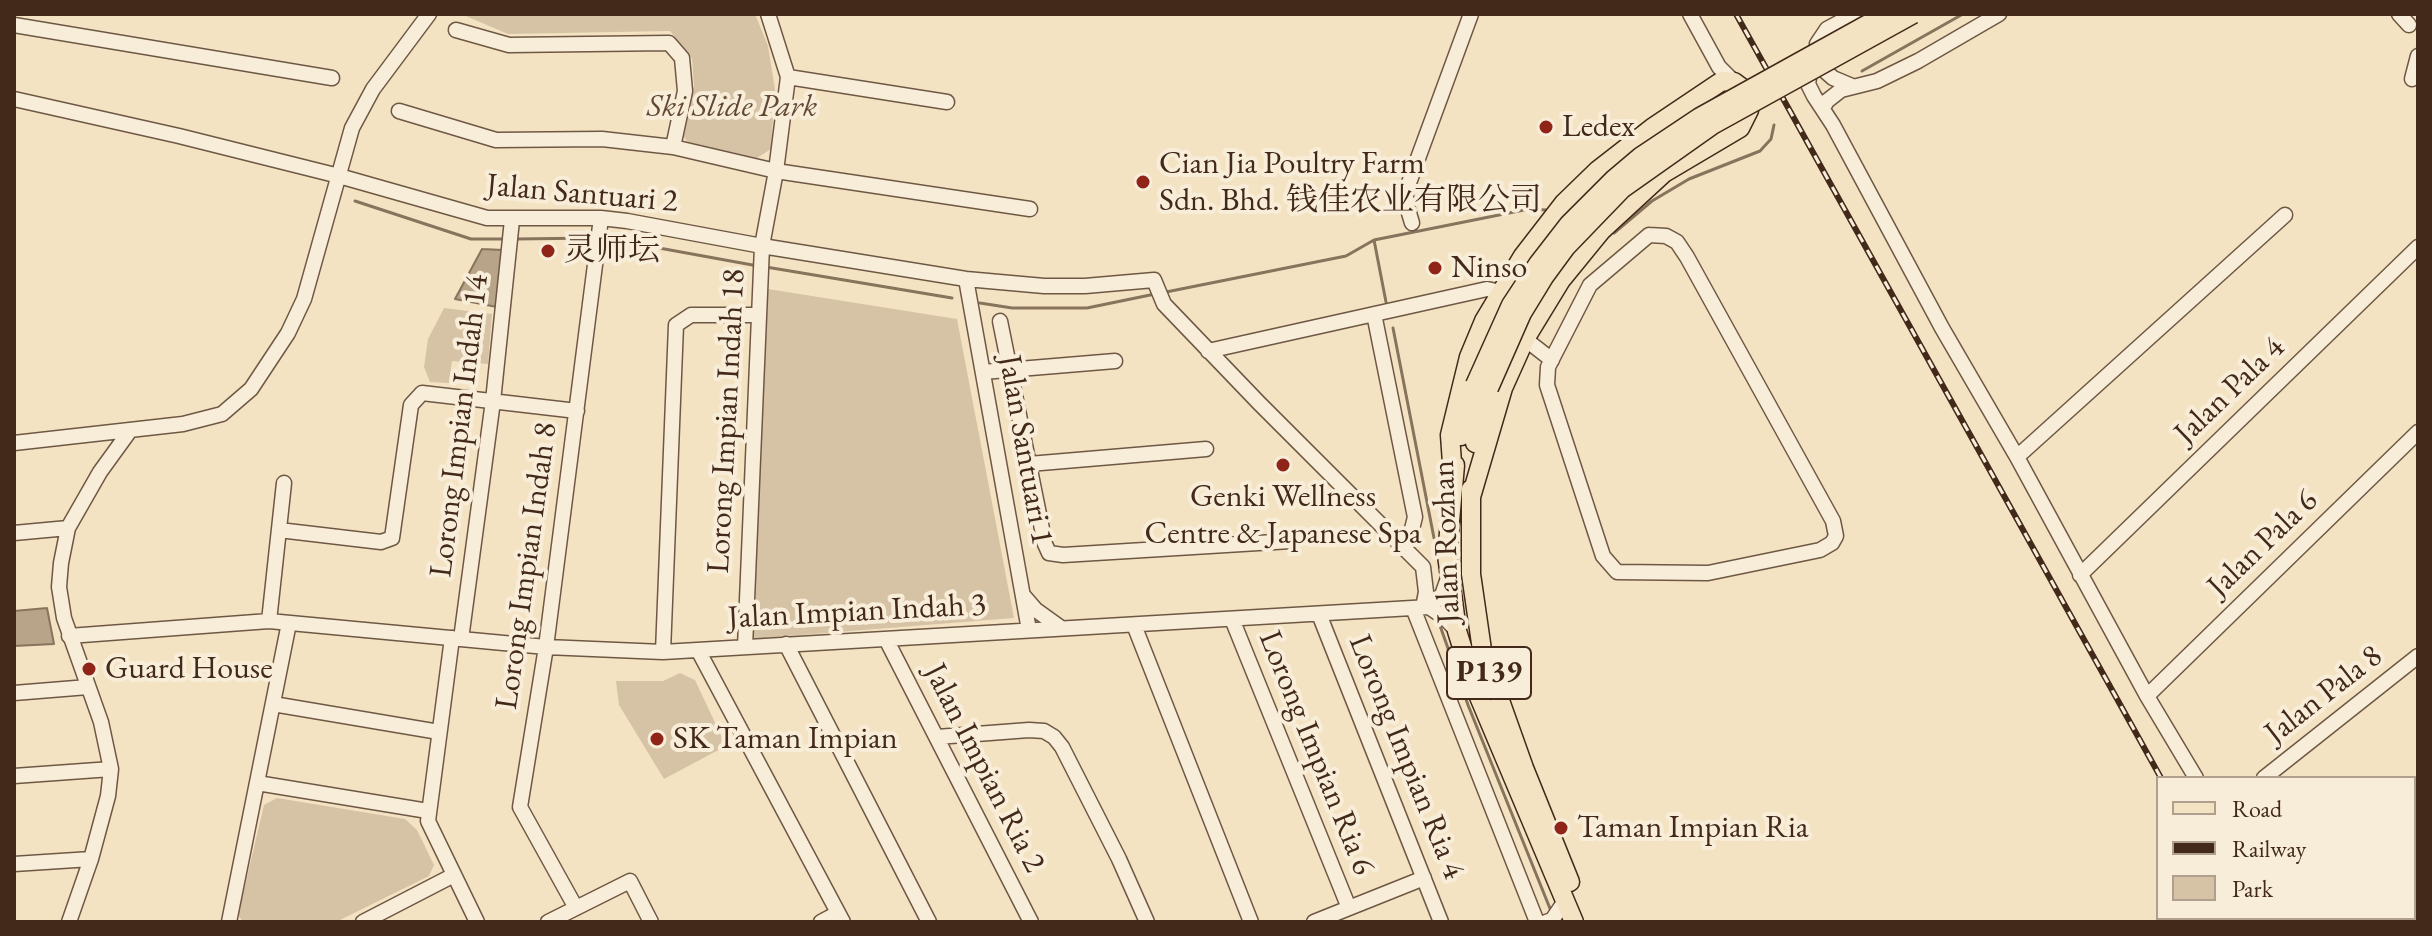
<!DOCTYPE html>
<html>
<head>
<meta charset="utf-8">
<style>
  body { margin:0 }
  #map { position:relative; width:2432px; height:936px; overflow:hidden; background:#f4e3c3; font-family:"EB Garamond",serif }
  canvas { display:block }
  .frame { position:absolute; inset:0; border:16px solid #422919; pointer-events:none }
  .legend { position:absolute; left:2156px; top:776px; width:260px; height:144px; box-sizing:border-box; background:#f8edd8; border:2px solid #af9f8c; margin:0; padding:10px 14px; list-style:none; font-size:24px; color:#422919 }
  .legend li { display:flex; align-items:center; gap:16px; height:40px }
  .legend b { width:40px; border:2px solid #af9f8c }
</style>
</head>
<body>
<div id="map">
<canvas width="2432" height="936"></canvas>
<div class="frame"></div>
<ul class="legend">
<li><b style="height:10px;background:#f4e3c3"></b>Road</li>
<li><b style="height:10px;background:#422919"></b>Railway</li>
<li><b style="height:22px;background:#d6c3a6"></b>Park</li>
</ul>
</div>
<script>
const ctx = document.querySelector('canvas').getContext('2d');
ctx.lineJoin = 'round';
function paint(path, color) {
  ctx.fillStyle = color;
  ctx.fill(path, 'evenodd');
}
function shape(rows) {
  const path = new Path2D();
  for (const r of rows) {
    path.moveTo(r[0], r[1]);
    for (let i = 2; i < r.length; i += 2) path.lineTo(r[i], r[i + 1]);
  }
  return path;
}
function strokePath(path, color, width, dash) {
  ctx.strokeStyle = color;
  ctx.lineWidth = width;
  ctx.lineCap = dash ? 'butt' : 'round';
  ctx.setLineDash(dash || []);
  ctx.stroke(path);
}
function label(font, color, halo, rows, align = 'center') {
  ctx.font = font + ' "EB Garamond","Noto Serif SC",serif';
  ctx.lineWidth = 8;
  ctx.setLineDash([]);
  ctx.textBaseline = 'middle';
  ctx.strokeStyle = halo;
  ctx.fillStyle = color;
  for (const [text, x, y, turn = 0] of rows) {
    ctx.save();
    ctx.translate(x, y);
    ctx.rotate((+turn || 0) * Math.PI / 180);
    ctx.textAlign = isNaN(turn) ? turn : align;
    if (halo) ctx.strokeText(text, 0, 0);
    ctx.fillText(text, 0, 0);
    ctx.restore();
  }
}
const green = shape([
  [461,14,755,14,768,46,775,89,771,149,757,158,688,142,682,135,694,86,692,58,670,31,508,34],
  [768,289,957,319,1014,618,751,639],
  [444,308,492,314,488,364,452,361,449,383,430,382,424,367,428,339],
  [680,673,695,680,726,746,664,779,619,705,616,681,663,681],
  [277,798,405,819,417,830,434,865,429,876,336,922,243,922,238,915,264,805]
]);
const water = shape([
  [482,249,503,250,497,307,455,299,482,249],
  [47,608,54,644,14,646,14,611,47,608]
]);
const stream = shape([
  [1862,71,1963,14],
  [355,201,471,239,505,239],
  [1614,233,1652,201,1689,179,1760,151,1771,139,1774,125],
  [604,238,758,266],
  [516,239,593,238],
  [1374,240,1386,302],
  [766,267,952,298],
  [1166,292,1346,256,1374,240,1529,209,1546,210],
  [980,303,1012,308,1087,308,1155,294],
  [1393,328,1434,538],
  [1438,620,1468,705,1551,911]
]);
const minor = shape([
  [1690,14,1719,67,1734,82],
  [2399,14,2409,25],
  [14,25,332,78],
  [456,30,509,45,669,43,682,58,685,91,673,147],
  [1811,65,1808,84,1814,96,1833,125,1942,328,2017,457,2147,696,2196,778],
  [788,77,947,102],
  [2412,79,2418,56],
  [1852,86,1833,78,1825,71,1817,54,1817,44,1827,29,1855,14],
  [14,99,179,136,339,176,487,218,601,218,627,221,762,246,966,279,1044,286,1085,286,1154,280,1164,304,1259,403,1423,567,1426,592,1423,607],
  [1823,108,1827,101,1841,90,1877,81,1918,61,1999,14],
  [399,111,496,140,602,139,673,147,776,171,1030,209],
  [1412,223,1406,203,1406,191,1471,14],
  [1649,235,1666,236,1677,242,1687,257,1833,521,1836,536,1832,543,1820,550,1708,573,1617,572,1603,556,1547,385,1548,367,1590,285,1649,235],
  [966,279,1029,630],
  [1374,314,1415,517,1411,533,1400,544],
  [1000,321,1045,544,1049,553,1063,555,1291,541],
  [1525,339,1552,360],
  [1208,351,1487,289,1501,292],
  [983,372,1115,361],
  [14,443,183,424,222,414,251,389,288,333,304,299,352,128,373,89,429,14],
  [2017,457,2285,215],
  [1029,464,1206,449],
  [279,530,381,542,392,538,411,405,422,393,577,411],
  [14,533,68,528],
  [2080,575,2418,247],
  [1023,595,1036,610,1061,628],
  [1429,607,1442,595,1448,578],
  [1413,608,1537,922],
  [1319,614,1441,922],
  [1232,619,1349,908],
  [269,621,284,483],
  [1134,625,1251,922],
  [69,636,269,621,546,647,663,652,1429,607,1445,618,1457,631],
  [452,638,428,821,477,922],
  [461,639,493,401,512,220],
  [886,639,1031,922],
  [786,644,929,922],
  [745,647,762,246,776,171,788,77,768,14],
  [698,650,843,922],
  [663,652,676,325,691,315,759,315],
  [14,693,88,687],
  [2147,696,2418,432],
  [273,704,439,732],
  [937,737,1029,730,1044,731,1054,737,1062,747,1119,859,1147,922],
  [14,776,111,769],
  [2264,778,2418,656],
  [257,783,428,811],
  [2414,842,2418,838],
  [14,864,91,859],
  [576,908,520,807,546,647,601,218],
  [2274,918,2276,922],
  [69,922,91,859,108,796,111,769,101,722,64,618,59,587,61,563,68,528,100,472,129,432],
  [229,922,289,623],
  [363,922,454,875],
  [548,922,630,881,651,922],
  [821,922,838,913],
  [1314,922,1424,878],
  [1546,922,1552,920,1565,901],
  [2313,922,2318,918]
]);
const major = shape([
  [1461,436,1475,385],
  [1475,443,1489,388],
  [1455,465,1447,555,1457,631,1474,685,1574,922],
  [1453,477,1450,435,1469,357,1484,321,1523,256,1564,203,1598,170,1652,128,1722,81,1734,82,1742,88,1750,102,1749,110,1740,128,1664,173,1601,231,1561,280,1525,339,1503,388,1471,497],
  [1471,489,1471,574,1482,650,1524,768,1570,882]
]);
const rail = shape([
  [1736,14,2161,778],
  [2239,918,2241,922]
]);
const majorBridge = shape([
  [1475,385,1511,305,1538,264,1569,224,1614,179,1640,157,1700,117,1886,14],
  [1489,388,1522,313,1544,277,1566,247,1622,189,1714,124,1913,14]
]);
const markers = [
  [1546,127,8,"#8f2418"],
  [1143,182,8,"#8f2418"],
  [548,251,8,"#8f2418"],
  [1435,268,8,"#8f2418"],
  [1283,465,8,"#8f2418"],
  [89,669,8,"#8f2418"],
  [657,739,8,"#8f2418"],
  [1561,828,8,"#8f2418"]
];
const shields = [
  [1489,673,84]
];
const shieldNames = [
  ["P139",1489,673]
];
const parkNames = [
  ["Ski Slide Park",732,107]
];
const poiNames = [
  ["Ledex",1562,127],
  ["Cian Jia Poultry Farm",1159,164],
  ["Sdn. Bhd. 钱佳农业有限公司",1159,201],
  ["灵师坛",564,251],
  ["Ninso",1451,268],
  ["Genki Wellness",1283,497,"center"],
  ["Centre & Japanese Spa",1283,534,"center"],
  ["Guard House",105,669],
  ["SK Taman Impian",673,739],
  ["Taman Impian Ria",1577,828]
];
const streetNames = [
  ["Jalan Santuari 2",582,194,5],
  ["Jalan Pala 4",2230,391,-44],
  ["Lorong Impian Indah 18",727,421,-87],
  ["Lorong Impian Indah 14",460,426,-83],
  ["Jalan Santuari 1",1025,450,80],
  ["Jalan Rozhan",1447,542,-92],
  ["Jalan Pala 6",2263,544,-44],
  ["Lorong Impian Indah 8",527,566,-82],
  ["Jalan Impian Indah 3",857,612,-3],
  ["Jalan Pala 8",2324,695,-38],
  ["Lorong Impian Ria 6",1316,753,68],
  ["Lorong Impian Ria 4",1406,757,68],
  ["Jalan Impian Ria 2",984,768,63]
];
paint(green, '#d6c3a6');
paint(water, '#b7a489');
strokePath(water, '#88735c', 2);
strokePath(stream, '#88735c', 3);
strokePath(minor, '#6e5844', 17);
strokePath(major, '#422919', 21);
strokePath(minor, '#f8edd8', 14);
strokePath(major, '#f4e3c3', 18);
strokePath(rail, '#422919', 6);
strokePath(rail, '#f8edd8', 3, [9]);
strokePath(majorBridge, '#422919', 21, []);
strokePath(majorBridge, '#f4e3c3', 18);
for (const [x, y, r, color] of markers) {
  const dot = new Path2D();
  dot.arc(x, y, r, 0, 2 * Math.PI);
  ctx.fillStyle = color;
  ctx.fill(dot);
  strokePath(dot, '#f8edd8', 3);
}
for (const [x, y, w] of shields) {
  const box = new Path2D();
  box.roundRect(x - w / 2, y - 26, w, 52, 6);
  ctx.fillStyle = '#f8edd8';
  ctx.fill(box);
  strokePath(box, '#422919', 2);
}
label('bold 30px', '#422919', null, shieldNames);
label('italic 32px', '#604835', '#f8edd8', parkNames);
label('32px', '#422919', '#f8edd8', poiNames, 'left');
label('32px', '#422919', '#f8edd8', streetNames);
</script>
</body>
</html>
